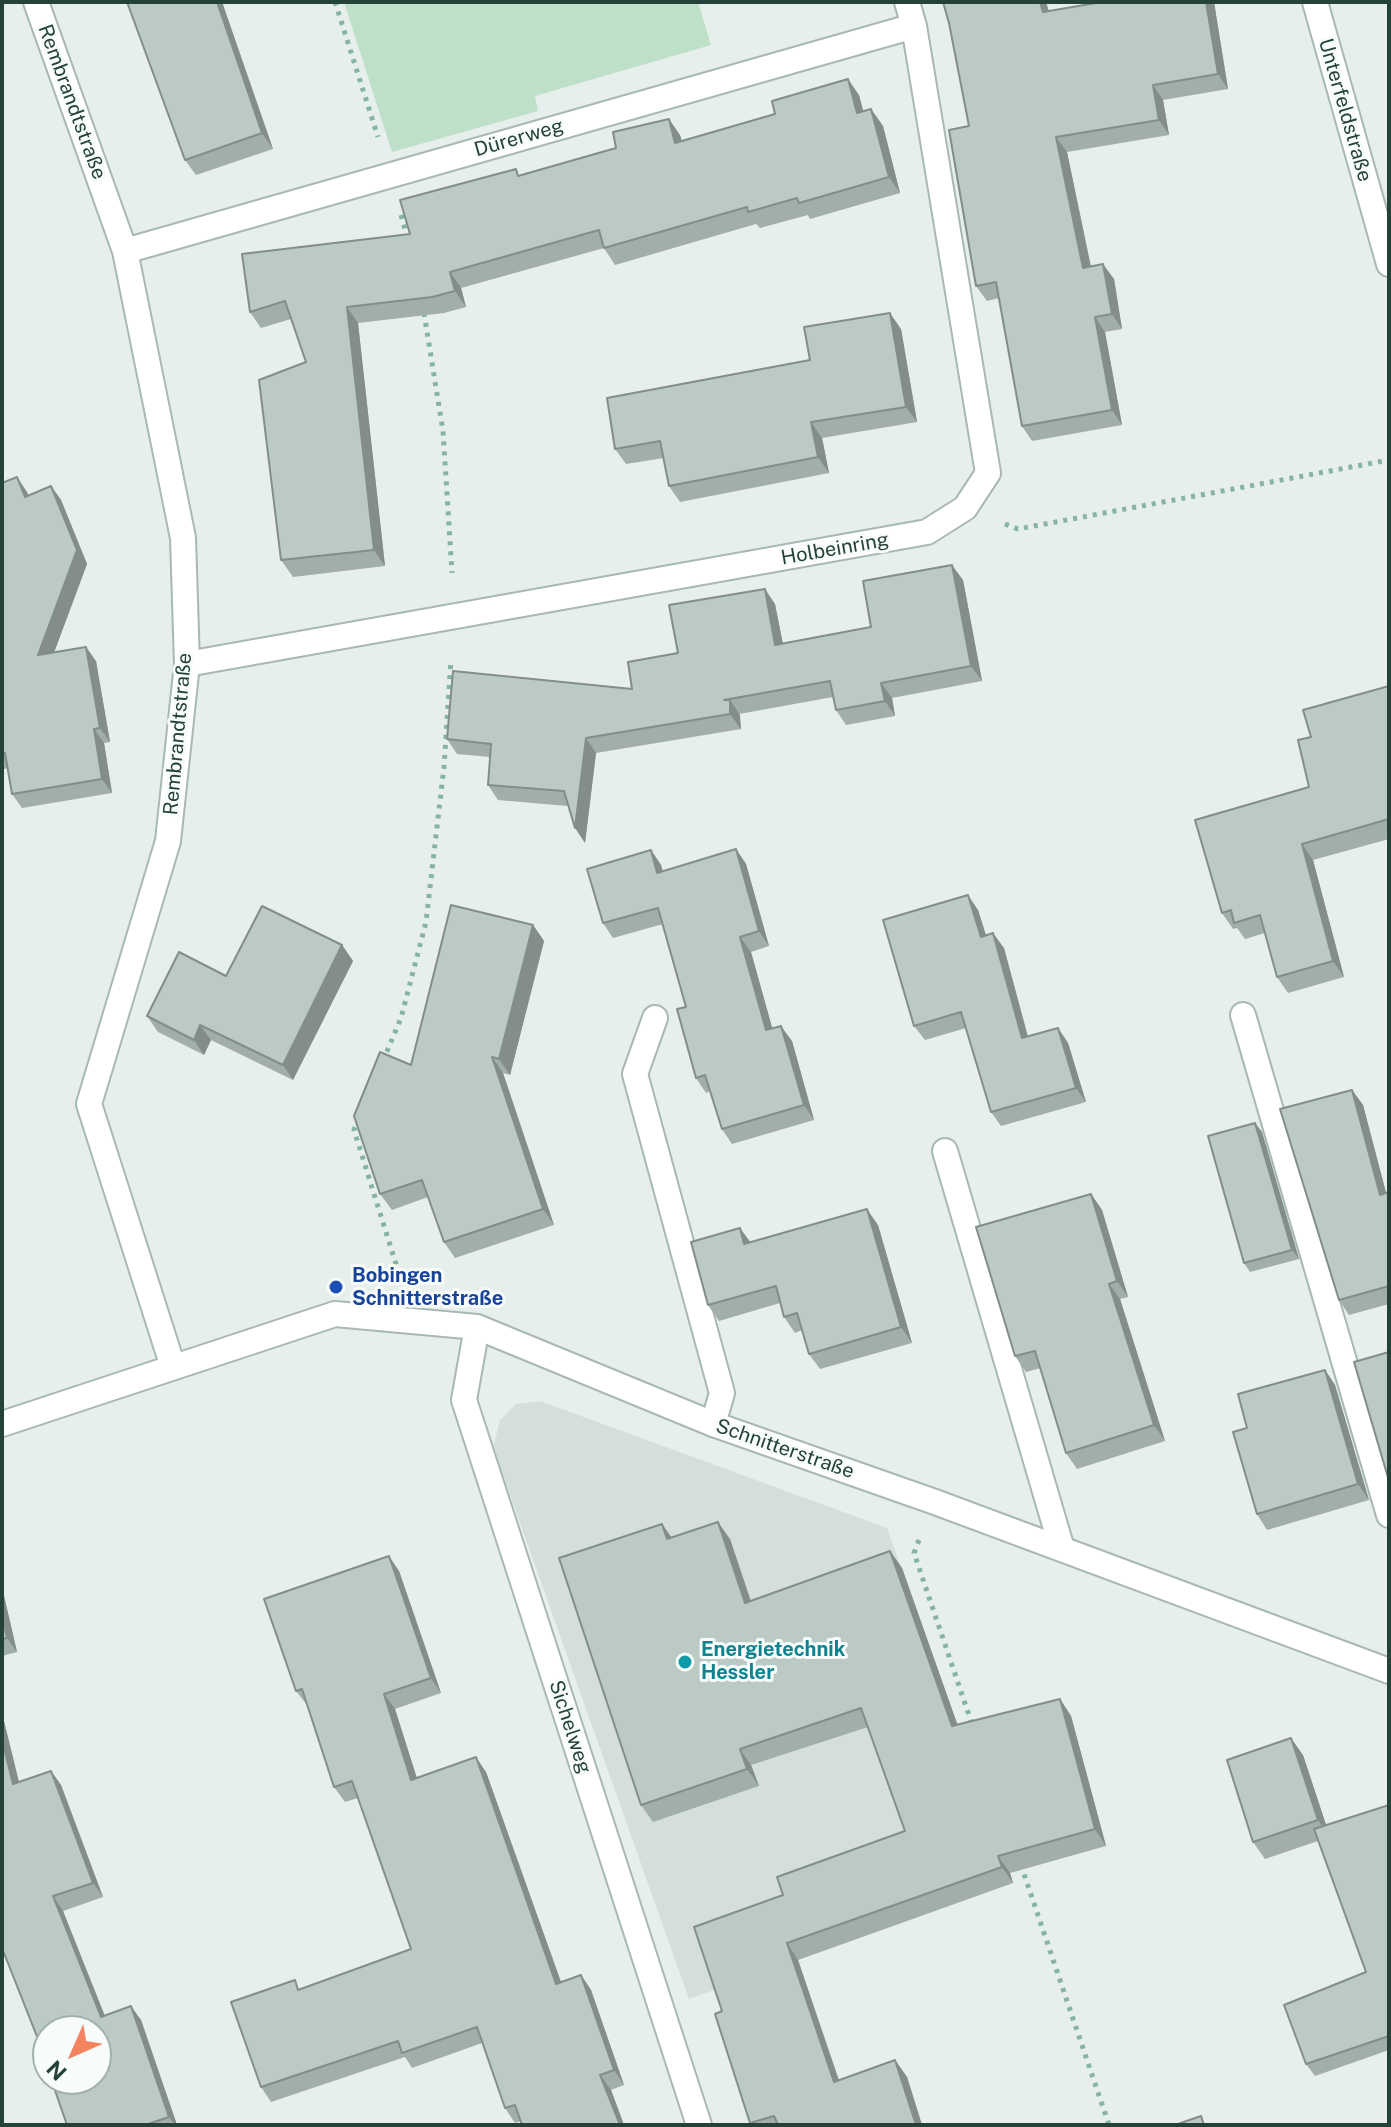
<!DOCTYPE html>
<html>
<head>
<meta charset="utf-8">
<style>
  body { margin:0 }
  #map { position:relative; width:1391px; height:2127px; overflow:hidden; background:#e6efeb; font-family:"Public Sans",sans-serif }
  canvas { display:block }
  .frame { position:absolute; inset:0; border:4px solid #24423a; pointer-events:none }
  .north { position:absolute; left:32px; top:2015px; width:80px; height:80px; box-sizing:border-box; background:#f7fbf9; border:2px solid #a3b1ad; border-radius:50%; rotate:225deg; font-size:22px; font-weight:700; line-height:32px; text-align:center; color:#24423a }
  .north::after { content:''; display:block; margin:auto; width:28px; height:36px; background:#f4845f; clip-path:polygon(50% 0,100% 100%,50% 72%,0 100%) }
</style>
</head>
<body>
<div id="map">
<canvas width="1391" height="2127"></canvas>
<div class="frame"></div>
<div class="north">N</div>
</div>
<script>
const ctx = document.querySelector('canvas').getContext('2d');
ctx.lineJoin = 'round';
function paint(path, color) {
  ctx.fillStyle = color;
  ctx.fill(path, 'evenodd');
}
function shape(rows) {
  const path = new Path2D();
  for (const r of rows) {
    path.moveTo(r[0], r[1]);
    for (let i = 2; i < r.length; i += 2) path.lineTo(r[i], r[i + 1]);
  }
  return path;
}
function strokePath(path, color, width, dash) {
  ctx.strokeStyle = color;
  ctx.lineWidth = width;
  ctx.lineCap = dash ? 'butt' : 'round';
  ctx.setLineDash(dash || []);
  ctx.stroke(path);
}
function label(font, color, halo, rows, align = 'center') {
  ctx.font = font + ' "Public Sans",sans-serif';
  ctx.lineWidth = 6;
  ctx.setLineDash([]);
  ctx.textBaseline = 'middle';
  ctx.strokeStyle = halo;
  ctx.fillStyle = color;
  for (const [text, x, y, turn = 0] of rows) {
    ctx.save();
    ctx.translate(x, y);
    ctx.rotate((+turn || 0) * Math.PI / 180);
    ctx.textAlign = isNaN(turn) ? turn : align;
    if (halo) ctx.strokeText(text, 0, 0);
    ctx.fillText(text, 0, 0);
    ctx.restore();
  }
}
const built = shape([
  [540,1401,887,1528,1013,1883,689,1999,497,1458,494,1444,500,1420,516,1404]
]);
const green = shape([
  [344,2,698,2,711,45,535,96,538,111,392,152]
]);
const path = shape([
  [335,2,378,137],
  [401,215,408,240],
  [424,313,443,431,452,573],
  [1005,524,1018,529,1389,460],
  [383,1061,401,1018,426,922,444,767,451,659],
  [359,1118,354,1130,401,1280],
  [919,1540,914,1553,973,1727],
  [1021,1865,1109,2125]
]);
const lane = shape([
  [1243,1015,1389,1515],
  [655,1018,635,1074,722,1393,713,1424],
  [945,1151,1062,1549]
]);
const street = shape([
  [36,2,125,251,183,538,187,664,168,841,89,1104,173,1367],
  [1315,2,1389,264],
  [125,251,914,26],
  [187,664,927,532,965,508,988,473,914,26,907,2],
  [477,1327,464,1400,699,2125],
  [2,1424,335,1314,477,1327,713,1424,935,1502,1389,1671]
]);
const wall = shape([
  [127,2,222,2,273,149,196,175,185,160],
  [1046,2,1049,11,1214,2,1228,89,1163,100,1169,135,1067,152,1091,266,1114,279,1122,329,1105,332,1122,425,1032,441,1022,426,999,298,987,301,976,286,969,126,949,23],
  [859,95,863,111,871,109,883,126,900,193,810,219,808,215,760,228,756,224,615,265,604,248,461,288,466,307,444,313,358,323,385,566,293,577,281,560,306,362,291,319,261,328,250,312,410,234,521,175,680,135,682,141],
  [901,329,917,422,822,438,829,473,680,502,669,486,664,458,626,464,615,449,810,360],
  [2,483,27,492,28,495,51,486,61,500,87,564,54,652,96,661,110,742,104,743,112,793,22,808,12,794,8,768,4,769,2,766],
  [963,580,982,681,892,698,895,716,846,725,836,710,833,697,739,714,741,729,596,753,585,843,568,806,498,800,488,785,490,757,457,754,447,739,632,689,678,653,775,604,783,644,871,627],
  [1389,686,1389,839,1313,860,1344,977,1288,993,1277,977,1265,933,1245,939,1237,928,1233,929,1222,913,1309,787,1311,737],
  [736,849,746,864,769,946,751,952,772,1028,792,1041,814,1120,732,1144,722,1129,710,1091,706,1093,696,1078,686,1007,663,924,613,938,603,923,651,850,661,865,663,871],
  [978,910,986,935,1004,948,1028,1036,1058,1028,1068,1043,1086,1102,1001,1126,991,1112,966,1028,925,1040,914,1026],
  [533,925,544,941,510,1075,503,1073,554,1225,455,1258,444,1242,428,1197,392,1210,380,1194,411,1065],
  [342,945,353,961,293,1080,211,1040,204,1055,158,1032,147,1016,226,976],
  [1352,1090,1363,1105,1386,1193,1389,1192,1389,1304,1349,1315,1339,1300],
  [1255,1123,1262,1132,1299,1259,1250,1272,1244,1263],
  [1091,1194,1102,1210,1128,1297,1120,1299,1165,1441,1077,1469,1066,1453,1040,1368,1026,1372,1015,1356],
  [878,1225,912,1343,820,1369,809,1354,802,1330,795,1333,784,1317,780,1303,719,1321,708,1305,750,1242],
  [1325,1370,1335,1385,1369,1500,1267,1530,1257,1514,1247,1428],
  [662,1524,671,1537,730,1539,751,1601,890,1551,902,1568,957,1724,1060,1699,1071,1716,1106,1846,1010,1873,1013,1883,798,1960,839,2080,895,2060,907,2077,922,2125,751,2125,750,2123,722,2011,783,1895,905,1831,868,1727,751,1765,759,1786,653,1822,641,1805],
  [399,1571,441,1693,395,1709,417,1778,486,1772,561,1982,581,1975,591,1990,624,2085,611,2090,624,2125,522,2125,521,2121,515,2123,505,2108,482,2043,412,2068,405,2057,271,2102,261,2087,301,1989,411,1949,358,1798,345,1802,334,1787,307,1705,296,1691],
  [2,1587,17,1652,2,1656],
  [2,1713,19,1782,51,1771,61,1785,103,1897,63,1911,104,2016,141,2020,177,2125,67,2125,38,2039,2,1948],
  [1303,1755,1326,1825,1389,1805,1389,2050,1315,2076,1306,2064,1366,1972,1318,1841,1265,1859,1253,1842]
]);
const shadedWall = shape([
  [217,2,222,2,273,149,262,133],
  [1040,2,1046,2,1053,27,1043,12],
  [1206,2,1214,2,1228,89,1218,74],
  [848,79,859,95,868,129,857,113],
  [1153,85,1163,100,1169,135,1159,120],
  [871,109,883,126,900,193,889,177],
  [669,119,680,135,686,159,675,143],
  [1056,137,1067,152,1094,283,1083,268],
  [1103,264,1114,279,1122,329,1112,314],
  [450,272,461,288,466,307,455,291],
  [347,307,358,323,385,566,374,550],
  [890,313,901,329,917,422,906,407],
  [1095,317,1105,332,1122,425,1112,410],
  [811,422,822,438,829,473,818,457],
  [17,477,27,492,35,511,25,497],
  [51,486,61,500,87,564,48,669,38,655],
  [952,565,963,580,982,681,971,666],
  [765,589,775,604,786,660,775,645],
  [86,647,96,661,110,742,100,728],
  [881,683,892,698,895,716,885,701],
  [730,700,740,715,741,729,730,714],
  [94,729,104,743,112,793,102,779],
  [586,738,596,753,585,843,575,828],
  [1302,844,1313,860,1344,977,1333,961],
  [736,849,746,864,769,946,759,931],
  [651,850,661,865,667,888,657,873],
  [968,895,978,910,991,952,981,937],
  [533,925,544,941,510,1075,499,1059],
  [993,933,1004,948,1032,1053,1022,1038],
  [740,937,751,952,777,1045,766,1030],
  [342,945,353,961,293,1080,283,1065],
  [200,1025,211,1040,204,1055,194,1040],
  [781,1026,792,1041,814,1120,804,1105],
  [1058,1028,1068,1043,1086,1102,1076,1088],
  [492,1057,503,1073,554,1225,543,1209],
  [1352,1090,1363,1105,1389,1204,1380,1195],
  [1255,1123,1262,1132,1299,1259,1292,1250],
  [1091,1194,1102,1210,1128,1297,1117,1281],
  [867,1209,878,1225,912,1343,901,1327],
  [740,1228,751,1243,744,1244],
  [1109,1284,1120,1299,1165,1441,1154,1425],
  [1325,1370,1335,1385,1369,1500,1358,1484],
  [718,1522,730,1539,757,1620,745,1603],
  [662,1524,674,1541,667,1539],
  [890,1551,902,1568,964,1743,952,1726],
  [389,1556,399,1571,441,1693,431,1678],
  [2,1587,17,1652,7,1638,2,1616],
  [384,1694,395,1709,422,1795,411,1780],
  [1060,1699,1071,1716,1106,1846,1095,1829],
  [2,1713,23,1799,13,1784,2,1740],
  [1291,1738,1303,1755,1330,1837,1318,1820],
  [740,1749,751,1765,759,1786,747,1769],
  [476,1757,486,1772,567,1999,556,1984],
  [51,1771,61,1785,103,1897,93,1883],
  [998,1856,1010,1873,1013,1883,1002,1867],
  [53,1896,63,1911,111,2031,101,2017],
  [787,1943,798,1960,845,2099,834,2082],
  [581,1975,591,1990,624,2085,614,2070],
  [131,2006,141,2020,177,2125,175,2125,169,2117],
  [895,2060,907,2077,922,2125,916,2125],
  [600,2075,611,2090,624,2125,620,2125]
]);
const building = shape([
  [127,2,217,2,262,133,185,160,127,2],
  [943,2,1040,2,1043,12,1102,2,1206,2,1218,74,1153,85,1159,120,1056,137,1083,268,1103,264,1112,314,1095,317,1112,410,1022,426,996,282,976,286,949,130,969,126,949,23,943,2],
  [848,79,857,113,871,109,889,177,799,203,797,198,748,212,747,207,604,248,599,230,450,272,455,291,432,297,347,307,374,550,281,560,259,380,306,362,285,301,250,312,242,254,410,234,400,200,516,169,518,176,616,148,613,132,669,119,675,143,775,114,772,101,848,79],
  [890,313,906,407,811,422,818,457,669,486,660,441,615,449,607,398,810,360,804,327,890,313],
  [17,477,25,497,51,486,77,550,38,655,86,647,100,728,94,729,102,779,12,794,5,753,2,754,2,483,17,477],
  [952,565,971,666,881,683,885,701,836,710,830,681,724,700,730,700,730,714,586,738,575,828,564,791,488,785,491,744,447,739,453,671,632,689,628,662,678,653,669,605,765,589,775,645,871,627,863,581,952,565],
  [1389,686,1389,819,1302,844,1333,961,1277,977,1260,915,1234,923,1231,910,1222,913,1195,820,1309,787,1298,740,1311,737,1303,710,1389,686],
  [736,849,759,931,740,937,766,1030,781,1026,804,1105,722,1129,705,1075,696,1078,677,1009,686,1007,658,908,603,923,587,869,651,850,657,873,736,849],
  [968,895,981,937,993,933,1022,1038,1058,1028,1076,1088,991,1112,961,1012,914,1026,883,920,968,895],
  [451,905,533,925,499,1059,492,1057,543,1209,444,1242,422,1180,380,1194,354,1116,380,1052,411,1065,451,905],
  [262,906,342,945,283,1065,200,1025,194,1040,147,1016,179,952,226,976,262,906],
  [1352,1090,1380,1195,1389,1192,1389,1286,1339,1300,1280,1109,1352,1090],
  [1255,1123,1292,1250,1244,1263,1208,1136,1255,1123],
  [1091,1194,1117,1281,1109,1284,1154,1425,1066,1453,1035,1351,1015,1356,976,1227,1091,1194],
  [867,1209,901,1327,809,1354,797,1313,784,1317,776,1286,708,1305,691,1242,740,1228,744,1244,867,1209],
  [1389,1352,1389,1481,1354,1362,1389,1352],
  [1325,1370,1358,1484,1257,1514,1233,1432,1247,1428,1238,1394,1325,1370],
  [718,1522,745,1603,890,1551,952,1726,1060,1699,1095,1829,998,1856,1002,1867,787,1943,834,2082,895,2060,916,2125,778,2125,774,2116,750,2123,715,2014,722,2011,694,1927,783,1895,777,1877,905,1831,861,1708,740,1749,747,1769,641,1805,559,1558,662,1524,667,1539,718,1522],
  [389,1556,431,1678,384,1694,411,1780,476,1757,556,1984,581,1975,614,2070,600,2075,620,2125,522,2125,515,2105,505,2108,477,2027,402,2053,398,2041,261,2087,231,2002,295,1980,298,1990,411,1949,352,1781,334,1787,302,1689,296,1691,264,1599,389,1556],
  [2,1616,7,1638,2,1639,2,1616],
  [1291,1738,1318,1820,1253,1842,1227,1760,1291,1738],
  [2,1740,13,1784,51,1771,93,1883,53,1896,101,2017,131,2006,169,2117,145,2125,67,2125,51,2079,96,2079,96,2031,48,2031,48,2069,38,2039,2,1948,2,1740],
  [1389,1805,1389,2036,1306,2064,1284,2005,1366,1972,1314,1829,1389,1805],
  [1201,2116,1204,2125,1175,2125,1201,2116]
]);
const markers = [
  [336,1287,8,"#1a4fb4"],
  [685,1662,8,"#0f9aa8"]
];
const streetNames = [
  ["Rembrandtstraße",72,102,70],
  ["Unterfeldstraße",1345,110,74],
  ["Dürerweg",519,138,-16],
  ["Holbeinring",835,549,-10],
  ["Rembrandtstraße",178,734,-85],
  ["Schnitterstraße",785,1449,19],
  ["Sichelweg",570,1727,72]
];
const transitNames = [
  ["Bobingen",352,1276],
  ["Schnitterstraße",352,1299]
];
const cultureNames = [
  ["Energietechnik",701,1650],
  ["Hessler",701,1673]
];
paint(built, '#d4dfda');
paint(green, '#bfe0c8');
strokePath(lane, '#a8b8b2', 28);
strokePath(street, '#a8b8b2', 28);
strokePath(path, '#86b3a5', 5, [4, 6]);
strokePath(lane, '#fff', 24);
strokePath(street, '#fff', 24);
paint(wall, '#a1aea9');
paint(shadedWall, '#838d89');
paint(building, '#bbcac4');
strokePath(building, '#838d89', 2);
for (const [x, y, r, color] of markers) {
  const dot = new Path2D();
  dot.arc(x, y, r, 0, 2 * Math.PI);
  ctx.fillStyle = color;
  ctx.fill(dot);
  strokePath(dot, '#f7fbf9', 3);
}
label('20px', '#24423a', '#f7fbf9', streetNames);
label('bold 20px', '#164399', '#f7fbf9', transitNames, 'left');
label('bold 20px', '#0d838f', '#f7fbf9', cultureNames, 'left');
</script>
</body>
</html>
